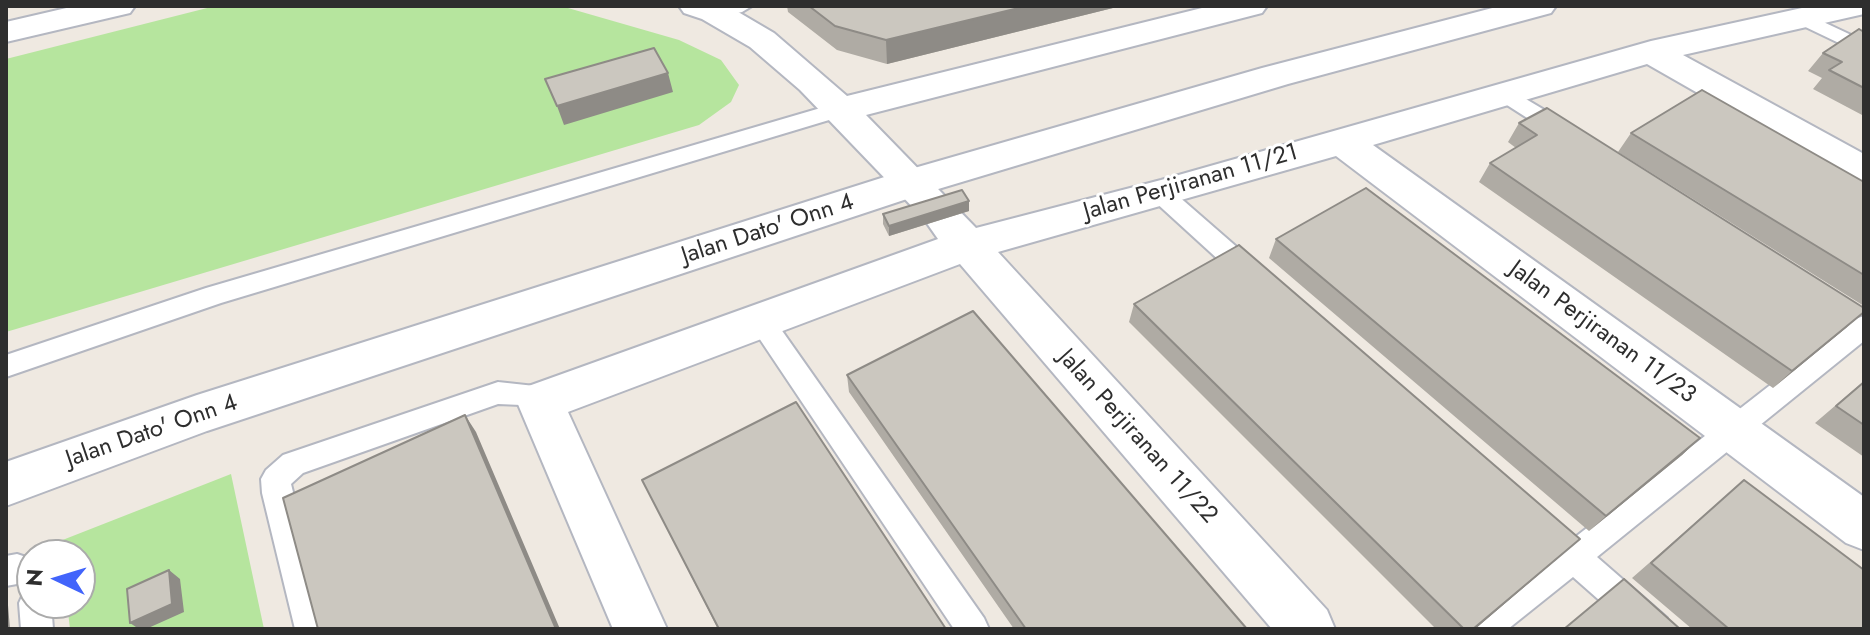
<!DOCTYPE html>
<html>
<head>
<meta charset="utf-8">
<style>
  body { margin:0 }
  #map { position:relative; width:1870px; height:635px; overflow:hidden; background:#efe9e1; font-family:Jost,sans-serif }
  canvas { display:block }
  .frame { position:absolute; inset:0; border:8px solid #2e2e2e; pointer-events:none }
  .north { position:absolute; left:16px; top:539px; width:80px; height:80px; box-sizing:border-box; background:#fff; border:2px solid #ababab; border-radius:50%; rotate:274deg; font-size:22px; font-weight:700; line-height:32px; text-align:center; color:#2e2e2e }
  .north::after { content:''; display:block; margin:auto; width:28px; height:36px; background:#4264fb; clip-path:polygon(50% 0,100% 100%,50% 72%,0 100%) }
</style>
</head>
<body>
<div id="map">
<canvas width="1870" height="635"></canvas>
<div class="frame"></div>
<div class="north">N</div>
</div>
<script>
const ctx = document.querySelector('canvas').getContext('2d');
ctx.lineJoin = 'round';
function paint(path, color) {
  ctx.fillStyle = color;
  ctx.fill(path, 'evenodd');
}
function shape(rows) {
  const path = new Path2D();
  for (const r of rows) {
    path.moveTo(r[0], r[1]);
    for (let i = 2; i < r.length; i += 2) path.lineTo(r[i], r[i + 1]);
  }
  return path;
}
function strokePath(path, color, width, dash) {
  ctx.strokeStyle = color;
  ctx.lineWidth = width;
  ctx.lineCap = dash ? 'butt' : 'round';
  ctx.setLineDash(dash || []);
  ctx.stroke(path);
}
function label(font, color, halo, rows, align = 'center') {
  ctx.font = font + ' Jost,sans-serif';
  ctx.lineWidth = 6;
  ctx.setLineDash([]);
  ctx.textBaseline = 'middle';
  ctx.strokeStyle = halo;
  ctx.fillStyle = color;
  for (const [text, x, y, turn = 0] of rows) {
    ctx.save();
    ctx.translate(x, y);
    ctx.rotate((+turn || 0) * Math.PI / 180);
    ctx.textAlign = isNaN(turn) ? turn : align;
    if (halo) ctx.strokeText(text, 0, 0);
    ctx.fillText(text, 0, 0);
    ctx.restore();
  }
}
const green = shape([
  [215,6,561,6,679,40,721,60,739,85,731,102,699,125,6,332,6,59],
  [231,474,264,629,70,629,67,603,80,603,80,555,61,555,60,541]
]);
const service = shape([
  [714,6,752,6,742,12,714,18,707,16,704,12,707,8,714,6],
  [1802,12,1864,41,1864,55,1795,22,1792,18,1795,14,1802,12],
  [1504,86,1573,127,1576,132,1573,137,1557,137,1496,98,1493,93,1504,86],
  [841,102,849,104,852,109,849,114,221,303,6,377,6,355,206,288,841,102],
  [1161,186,1169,188,1262,269,1266,276,1262,283,1253,285,1244,283,1153,200,1149,194,1153,188,1161,186],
  [762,312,771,315,984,618,989,629,954,629,753,329,749,322,753,315,762,312],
  [1864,316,1864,341,1597,557,1667,618,1672,629,1632,629,1573,577,1508,629,1467,629,1472,618,1550,556,1530,539,1526,529,1530,519,1541,515,1552,519,1574,538,1855,319,1864,316],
  [498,382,535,386,550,394,554,402,550,410,540,414,521,405,498,404,303,473,291,484,327,629,295,629,262,493,261,479,266,470,283,455,498,382],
  [17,554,32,559,32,589,17,584,6,586,6,556,17,554],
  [32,589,32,603,51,603,53,629,21,629,19,603,24,592,32,589]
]);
const minor = shape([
  [75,6,135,6,130,13,6,42,6,22,75,6],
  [679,6,728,6,774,33,847,96,1210,6,1267,6,1262,13,866,115,976,228,1161,180,1651,41,1811,6,1864,6,1864,14,1683,55,1864,154,1864,184,1850,180,1647,64,1373,145,1864,497,1864,550,1846,543,1336,156,998,252,1327,610,1335,629,1272,629,960,264,568,412,667,629,613,629,517,402,523,388,938,239,924,219,800,90,750,47,702,19,684,13,679,6]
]);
const secondary = shape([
  [1500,6,1556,6,1551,13,1288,84,925,193,207,431,6,506,6,462,197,395,897,173,1262,68,1500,6]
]);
const wall = shape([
  [787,6,1121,6,887,64,837,50,788,12],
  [1864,32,1864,116,1813,89,1822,78,1808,71,1823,53],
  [1519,123,1847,327,1773,388,1479,182,1490,163,1516,148,1508,142],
  [1631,133,1864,182,1864,306,1618,152],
  [969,201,969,211,889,236,883,224,883,214],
  [1276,239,1700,438,1682,455,1589,531,1269,258],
  [1134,304,1580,539,1475,629,1436,629,1129,322],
  [847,375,1247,629,1014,629,849,392],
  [1864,381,1864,457,1815,423],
  [642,480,946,629,718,629],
  [1744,480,1864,629,1692,629,1632,578]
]);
const shadedWall = shape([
  [1027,6,1121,6,887,64,886,40],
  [668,73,673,92,564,125,557,106],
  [969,201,969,211,889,236,889,226],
  [1864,312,1847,327,1773,388,1792,371],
  [465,415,476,432,560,629,556,629],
  [1700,438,1682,455,1589,531,1606,516],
  [1580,539,1475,629,1473,629],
  [169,570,180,579,184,612,146,629,139,629,130,623],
  [6,592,7,593,10,629,6,629]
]);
const building = shape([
  [809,6,1027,6,886,40,835,26,809,6],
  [1859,29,1864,32,1864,88,1829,70,1842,62,1823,53,1859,29],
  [654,48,668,73,557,106,545,79,654,48],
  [1702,90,1864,182,1864,275,1631,133,1702,90],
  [1547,108,1864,308,1864,312,1792,371,1490,163,1537,135,1519,123,1547,108],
  [1366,188,1700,438,1606,516,1276,239,1366,188],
  [962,190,969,201,889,226,883,214,962,190],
  [1239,245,1580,539,1473,629,1464,629,1134,304,1239,245],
  [973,311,1247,629,1026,629,847,375,973,311],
  [1864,382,1864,425,1836,406,1864,382],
  [796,402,946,629,719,629,642,480,796,402],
  [465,415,556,629,318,629,283,498,465,415],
  [1744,480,1864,570,1864,629,1729,629,1651,563,1744,480],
  [169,570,172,604,130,623,127,589,169,570],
  [1624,579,1680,629,1564,629,1624,579]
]);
const streetNames = [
  ["Jalan Perjiranan 11/21",1191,183,-16],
  ["Jalan Dato' Onn 4",768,230,-18],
  ["Jalan Perjiranan 11/23",1602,333,36],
  ["Jalan Dato' Onn 4",152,432,-19],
  ["Jalan Perjiranan 11/22",1137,437,48]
];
paint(green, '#b6e59e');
strokePath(service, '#b4b7c1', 4);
strokePath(minor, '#b4b7c1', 4);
strokePath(secondary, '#b4b7c1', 4);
paint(service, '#fff');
paint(minor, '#fff');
paint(secondary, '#fff');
paint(wall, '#afaba4');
paint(shadedWall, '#8e8b86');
paint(building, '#cbc7bf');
strokePath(building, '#8e8b86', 2);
label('24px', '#2e2e2e', '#fff', streetNames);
</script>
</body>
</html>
